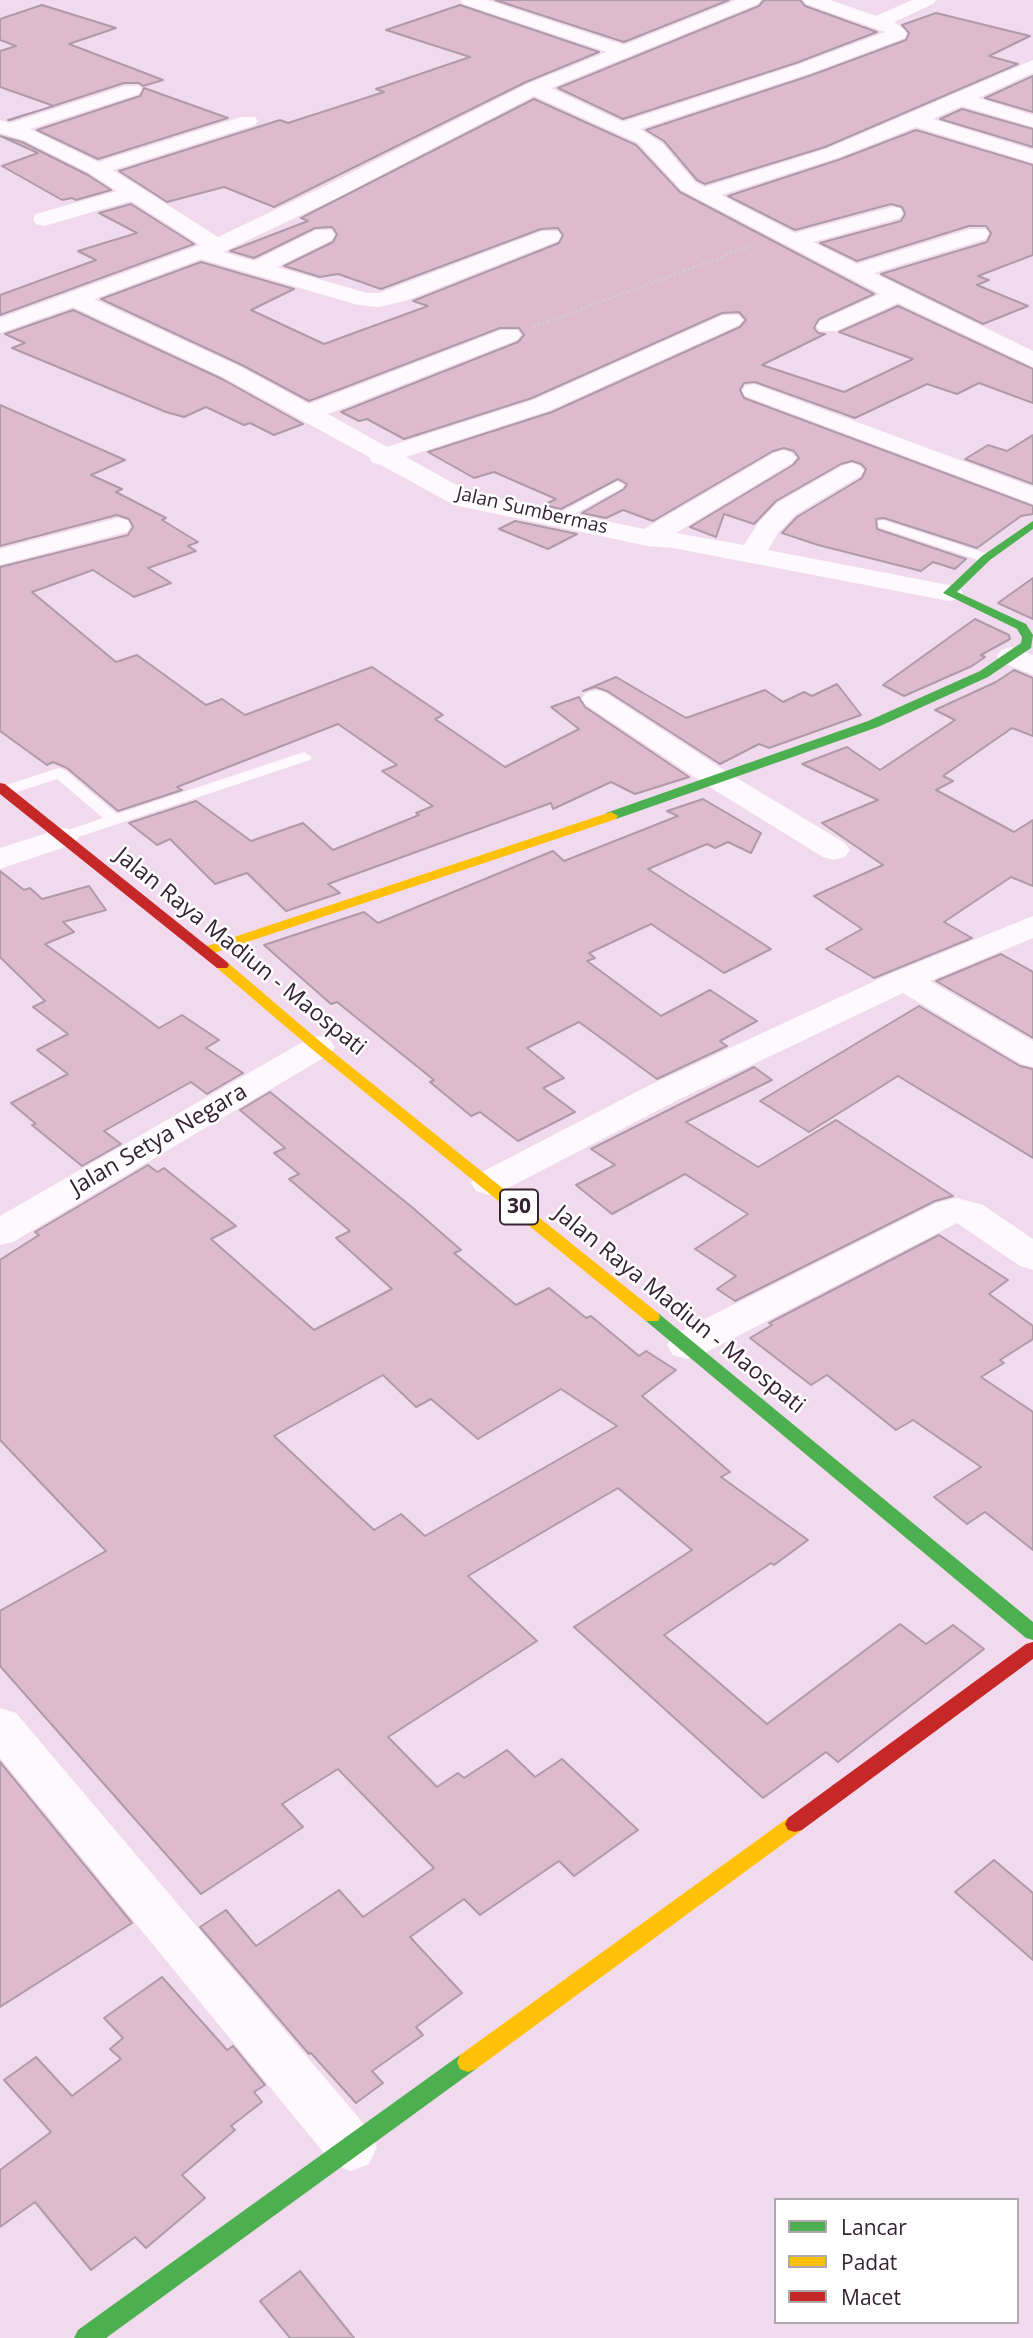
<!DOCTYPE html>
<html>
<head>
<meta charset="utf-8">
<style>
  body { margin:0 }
  #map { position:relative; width:1033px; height:2338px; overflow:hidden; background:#f2daee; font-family:"Open Sans",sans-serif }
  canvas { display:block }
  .legend { position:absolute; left:774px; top:2198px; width:245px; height:126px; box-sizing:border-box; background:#fff; border:2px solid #aea7ad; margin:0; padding:9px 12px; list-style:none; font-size:21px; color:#342231 }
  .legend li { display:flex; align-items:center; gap:14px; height:35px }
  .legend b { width:35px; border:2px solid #aea7ad }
</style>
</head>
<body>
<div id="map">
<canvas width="1033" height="2338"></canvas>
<ul class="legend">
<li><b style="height:9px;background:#4caf50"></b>Lancar</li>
<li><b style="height:9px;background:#ffc107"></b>Padat</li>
<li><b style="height:9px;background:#c62828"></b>Macet</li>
</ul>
</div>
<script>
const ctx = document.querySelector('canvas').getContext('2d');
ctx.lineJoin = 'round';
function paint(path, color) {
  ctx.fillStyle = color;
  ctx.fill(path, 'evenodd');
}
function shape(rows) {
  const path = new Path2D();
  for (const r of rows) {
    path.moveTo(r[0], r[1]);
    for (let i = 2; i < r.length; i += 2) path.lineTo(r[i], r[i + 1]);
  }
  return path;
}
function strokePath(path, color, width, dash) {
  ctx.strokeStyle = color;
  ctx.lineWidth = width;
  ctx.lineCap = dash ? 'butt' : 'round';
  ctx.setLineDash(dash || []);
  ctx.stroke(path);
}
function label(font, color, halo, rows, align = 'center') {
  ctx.font = font + ' "Open Sans",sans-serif';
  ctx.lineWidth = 5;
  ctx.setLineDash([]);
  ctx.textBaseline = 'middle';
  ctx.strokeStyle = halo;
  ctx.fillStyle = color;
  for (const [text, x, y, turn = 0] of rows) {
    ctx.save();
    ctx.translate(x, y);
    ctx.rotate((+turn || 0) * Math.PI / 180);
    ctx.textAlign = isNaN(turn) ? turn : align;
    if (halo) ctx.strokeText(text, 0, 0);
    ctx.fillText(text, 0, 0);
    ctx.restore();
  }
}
const building = shape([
  [495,0,729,0,624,42,495,0],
  [764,0,800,0,805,6,877,32,796,63,623,119,558,88,759,6,764,0],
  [42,5,116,28,69,44,163,80,143,86,139,83,124,83,10,120,8,120,54,106,0,87,0,51,16,46,0,40,0,19,42,5],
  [460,5,599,52,526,82,274,207,224,187,167,202,119,171,280,120,288,123,384,92,376,89,470,57,386,30,460,5],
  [936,13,1030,36,989,56,1018,64,825,147,705,184,697,180,664,141,646,130,812,75,906,40,909,33,902,25,936,13],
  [1033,76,1033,112,985,98,1033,76],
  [144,88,228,118,98,159,37,130,140,96,144,88],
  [534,99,636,145,680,192,874,294,819,319,814,328,818,333,825,334,762,365,844,392,913,359,839,332,898,306,1033,369,1033,403,979,383,957,394,927,384,855,418,755,382,744,383,740,390,744,398,1033,506,1033,514,1021,516,977,548,884,518,876,519,877,529,966,559,955,569,933,562,921,571,818,545,782,533,797,517,862,478,866,469,861,464,852,461,841,464,776,501,754,524,724,514,716,537,690,527,793,465,799,458,794,451,784,448,773,451,653,521,623,510,606,518,582,513,624,489,627,484,618,479,561,509,544,505,556,499,494,472,474,478,428,452,552,412,740,327,746,320,739,312,722,313,532,398,404,439,367,419,359,421,341,412,518,342,524,335,519,328,500,328,309,401,242,365,101,299,201,262,294,289,251,310,324,344,428,306,413,301,559,243,563,235,558,228,541,229,381,289,338,274,320,277,284,266,333,242,337,234,332,227,315,228,254,258,230,251,308,221,301,218,534,99],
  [962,109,1033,129,1033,147,940,119,962,109],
  [916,130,1033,165,1033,255,978,276,989,280,977,285,1028,306,983,324,881,274,987,242,991,233,986,226,969,226,857,261,820,243,901,221,905,214,902,207,891,204,795,230,728,196,841,159,916,130],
  [0,136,22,142,88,175,111,190,76,200,72,198,62,200,2,166,38,153,0,136],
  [131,204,194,244,0,315,0,295,96,260,78,251,137,233,99,213,131,204],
  [73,310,222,379,303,424,274,435,250,423,244,425,206,407,184,417,166,412,12,348,25,343,5,334,73,310],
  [0,405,125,460,91,475,122,489,116,492,166,518,162,520,198,542,188,546,196,551,148,568,171,583,134,597,93,570,32,592,116,662,137,655,206,705,222,699,245,715,372,667,443,715,435,719,505,767,579,729,551,707,579,697,585,707,689,777,635,794,611,782,553,809,551,803,328,884,340,893,286,911,247,873,215,884,170,839,157,845,129,823,196,801,251,841,303,823,333,850,419,815,416,813,433,806,382,771,397,765,338,724,177,787,182,790,118,811,67,768,53,762,47,765,0,731,0,567,128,535,133,527,129,519,117,515,0,546,0,405],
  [1033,435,1033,484,965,459,988,445,1007,451,1033,435],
  [515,521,577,534,548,549,499,529,515,521],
  [1033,578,1033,619,998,603,1033,578],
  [975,619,1009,635,1010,639,981,655,985,657,972,666,904,696,883,685,975,619],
  [1014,670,1033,678,1033,736,1012,728,943,776,953,781,936,790,1014,832,1033,820,1033,886,1011,877,944,922,972,938,874,978,826,949,862,929,814,896,883,865,822,823,878,800,802,764,847,747,880,770,955,720,935,710,996,682,1014,670],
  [616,677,686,718,765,690,783,702,804,692,812,696,837,684,861,715,769,748,759,744,720,764,607,691,595,687,583,691,616,677],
  [703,799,761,833,751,853,728,842,715,848,707,844,648,869,771,949,724,973,651,924,589,953,595,958,587,961,661,1016,710,990,757,1021,720,1041,727,1046,657,1079,579,1022,527,1048,564,1078,543,1088,575,1112,518,1141,480,1112,471,1116,430,1082,434,1080,337,1002,331,1004,264,945,364,912,378,923,553,851,564,861,678,816,667,811,703,799],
  [0,871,24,890,30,888,42,899,89,886,106,910,63,922,74,932,45,944,159,1028,182,1015,219,1040,206,1048,243,1073,207,1094,191,1082,104,1131,121,1144,82,1166,32,1125,36,1124,11,1103,68,1074,37,1050,68,1034,33,1007,45,1001,0,957,0,871],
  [1001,954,1033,972,1033,1038,936,981,1001,954],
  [919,1006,1020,1066,1033,1069,1033,1158,898,1076,809,1132,760,1101,919,1006],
  [754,1067,772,1080,686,1122,758,1167,836,1120,953,1196,935,1201,735,1301,717,1289,736,1276,695,1249,748,1214,685,1174,612,1214,576,1185,615,1165,591,1149,754,1067],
  [270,1092,413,1208,461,1250,454,1253,516,1305,549,1288,586,1318,591,1316,639,1356,646,1351,676,1370,642,1396,730,1472,721,1477,808,1540,774,1565,771,1563,664,1635,767,1724,900,1624,926,1644,953,1625,984,1649,838,1762,826,1752,763,1798,574,1627,692,1550,618,1488,468,1576,537,1641,388,1737,437,1787,458,1773,464,1778,507,1750,535,1777,562,1759,638,1830,574,1876,559,1861,480,1915,464,1899,410,1937,462,1993,416,2027,423,2035,372,2071,383,2083,356,2103,311,2053,309,2054,200,1927,226,1910,256,1946,339,1890,363,1917,434,1868,338,1769,282,1804,303,1827,201,1894,0,1666,0,1611,106,1551,0,1440,0,1260,39,1235,35,1232,148,1165,157,1172,164,1168,236,1226,211,1239,314,1330,392,1289,336,1238,350,1231,289,1179,299,1174,274,1153,285,1148,240,1110,270,1092],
  [383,1375,416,1407,431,1399,478,1439,561,1389,617,1426,425,1536,401,1514,374,1530,274,1436,383,1375],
  [939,1235,1008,1280,989,1294,1033,1326,1033,1339,1000,1360,1004,1363,981,1377,1033,1412,1033,1550,985,1512,967,1524,934,1497,981,1467,913,1420,896,1430,827,1375,811,1385,750,1338,772,1325,769,1323,939,1235],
  [0,1762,132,1923,0,2007,0,1762],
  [994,1860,1033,1893,1033,1960,955,1892,994,1860],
  [162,1977,227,2050,233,2046,265,2085,254,2092,262,2102,231,2126,235,2130,182,2175,205,2198,146,2248,135,2237,91,2270,35,2202,0,2227,0,2170,51,2132,4,2080,36,2057,72,2096,121,2059,110,2049,123,2038,104,2018,162,1977],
  [300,2271,354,2338,290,2338,260,2301,300,2271]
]);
const path = shape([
  [533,327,751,246]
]);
const lane = shape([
  [617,481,624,485,622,488,564,520,559,521,552,517,617,481],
  [883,520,991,555,993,558,986,562,981,561,878,527,878,521,883,520],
  [304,752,312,757,310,760,63,842,57,840,55,837,57,834,103,818,57,779,11,794,0,795,0,787,59,768,65,770,117,814,304,752]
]);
const street = shape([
  [460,0,487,0,624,45,736,0,761,0,758,4,551,88,623,122,797,65,885,32,806,4,803,0,830,0,876,16,912,0,936,0,933,4,894,22,905,30,907,34,905,38,811,73,640,129,662,143,695,182,705,187,826,149,1033,60,1033,73,978,98,1033,115,1033,127,962,106,933,119,1033,150,1033,163,916,127,840,157,721,195,795,233,892,207,900,208,903,213,900,218,813,242,857,264,970,229,986,229,989,234,986,239,874,273,1033,351,1033,367,898,303,836,331,820,331,816,326,820,321,880,294,681,190,638,143,534,96,339,197,223,252,254,261,316,230,332,230,335,235,332,240,277,267,367,293,379,293,542,231,558,231,561,236,558,241,405,301,379,307,358,305,201,259,94,299,241,367,309,404,501,330,517,330,521,335,517,340,328,414,387,447,533,400,723,315,739,315,743,320,739,325,551,410,406,457,471,493,644,529,774,453,783,450,792,453,796,458,792,463,676,533,744,545,758,523,777,503,842,466,851,463,860,466,864,471,860,476,795,515,778,533,768,550,959,587,963,593,959,599,949,601,673,548,648,546,454,505,381,465,372,462,369,457,223,377,73,307,0,333,0,318,200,245,131,201,44,226,36,224,33,219,36,214,117,191,89,173,23,140,0,133,0,120,10,123,125,86,139,86,142,90,139,94,30,129,98,162,241,117,255,117,258,121,255,125,113,170,218,237,323,187,527,84,607,52,463,4,460,0],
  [754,384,1033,487,1033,504,745,396,742,391,745,386,754,384],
  [118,518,127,520,131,526,127,532,0,565,0,549,118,518],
  [1011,647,1033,655,1033,675,1001,662,997,656,1001,650,1011,647],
  [596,690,606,693,730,774,845,843,850,850,845,857,834,860,823,857,708,786,586,705,581,699,586,693,596,690],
  [63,828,74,830,79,837,74,844,0,869,0,848,63,828],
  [1033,916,1033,938,930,981,1033,1041,1033,1067,1021,1064,903,993,678,1100,502,1191,489,1195,476,1191,471,1183,476,1175,652,1084,892,973,1033,916],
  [318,1036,330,1040,335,1047,330,1054,13,1242,0,1245,0,1216,306,1040,318,1036],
  [957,1198,983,1205,1033,1239,1033,1270,1020,1266,957,1223,701,1355,687,1359,673,1355,667,1345,673,1335,936,1203,957,1198],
  [0,1708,16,1713,369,2130,377,2147,369,2164,351,2171,333,2164,0,1758,0,1708]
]);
const fast = shape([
  [1033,521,1033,529,990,560,957,592,1026,624,1033,635,1031,648,988,677,878,727,616,819,606,819,606,813,868,721,980,671,1021,643,1022,637,1017,629,943,593,982,556,1033,521],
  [652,1311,658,1313,1033,1622,1033,1640,1026,1638,646,1321,644,1317,652,1311],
  [468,2052,476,2055,479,2062,476,2069,106,2338,74,2338,78,2330,460,2055,468,2052]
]);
const slow = shape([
  [611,812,618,816,616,819,211,954,201,954,199,951,201,948,611,812],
  [222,961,227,962,323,1044,658,1313,660,1317,658,1321,646,1321,313,1050,217,968,215,965,217,962,222,961],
  [795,1816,802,1818,805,1824,802,1830,476,2069,468,2072,460,2069,457,2062,460,2055,788,1818,795,1816]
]);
const jam = shape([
  [0,783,5,784,227,962,229,965,227,968,217,968,0,794,0,783],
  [1033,1642,1033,1659,802,1830,795,1832,788,1830,785,1824,788,1818,1026,1644,1033,1642]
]);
const farStreetnames = [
  ["Jalan Sumbermas",532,511,13]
];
const shields = [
  [519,1207,38]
];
const shieldNames = [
  ["30",519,1207]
];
const streetNames = [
  ["Jalan Raya Madiun - Maospati",240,952,39],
  ["Jalan Setya Negara",159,1140,-30],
  ["Jalan Raya Madiun - Maospati",679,1310,39]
];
paint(building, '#ddbace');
strokePath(building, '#af9ba8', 2);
strokePath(path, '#d4ccd3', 2.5, [2.5, 2.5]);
paint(lane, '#fdf9fc');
paint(street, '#fdf9fc');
paint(fast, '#4caf50');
paint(slow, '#ffc107');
paint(jam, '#c62828');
label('19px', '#342231', '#fff', farStreetnames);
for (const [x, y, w] of shields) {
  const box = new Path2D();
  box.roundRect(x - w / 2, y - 17.5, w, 35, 5);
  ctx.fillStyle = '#fff';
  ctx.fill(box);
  strokePath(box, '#342231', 2);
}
label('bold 21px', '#342231', null, shieldNames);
label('23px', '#342231', '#fff', streetNames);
</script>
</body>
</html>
